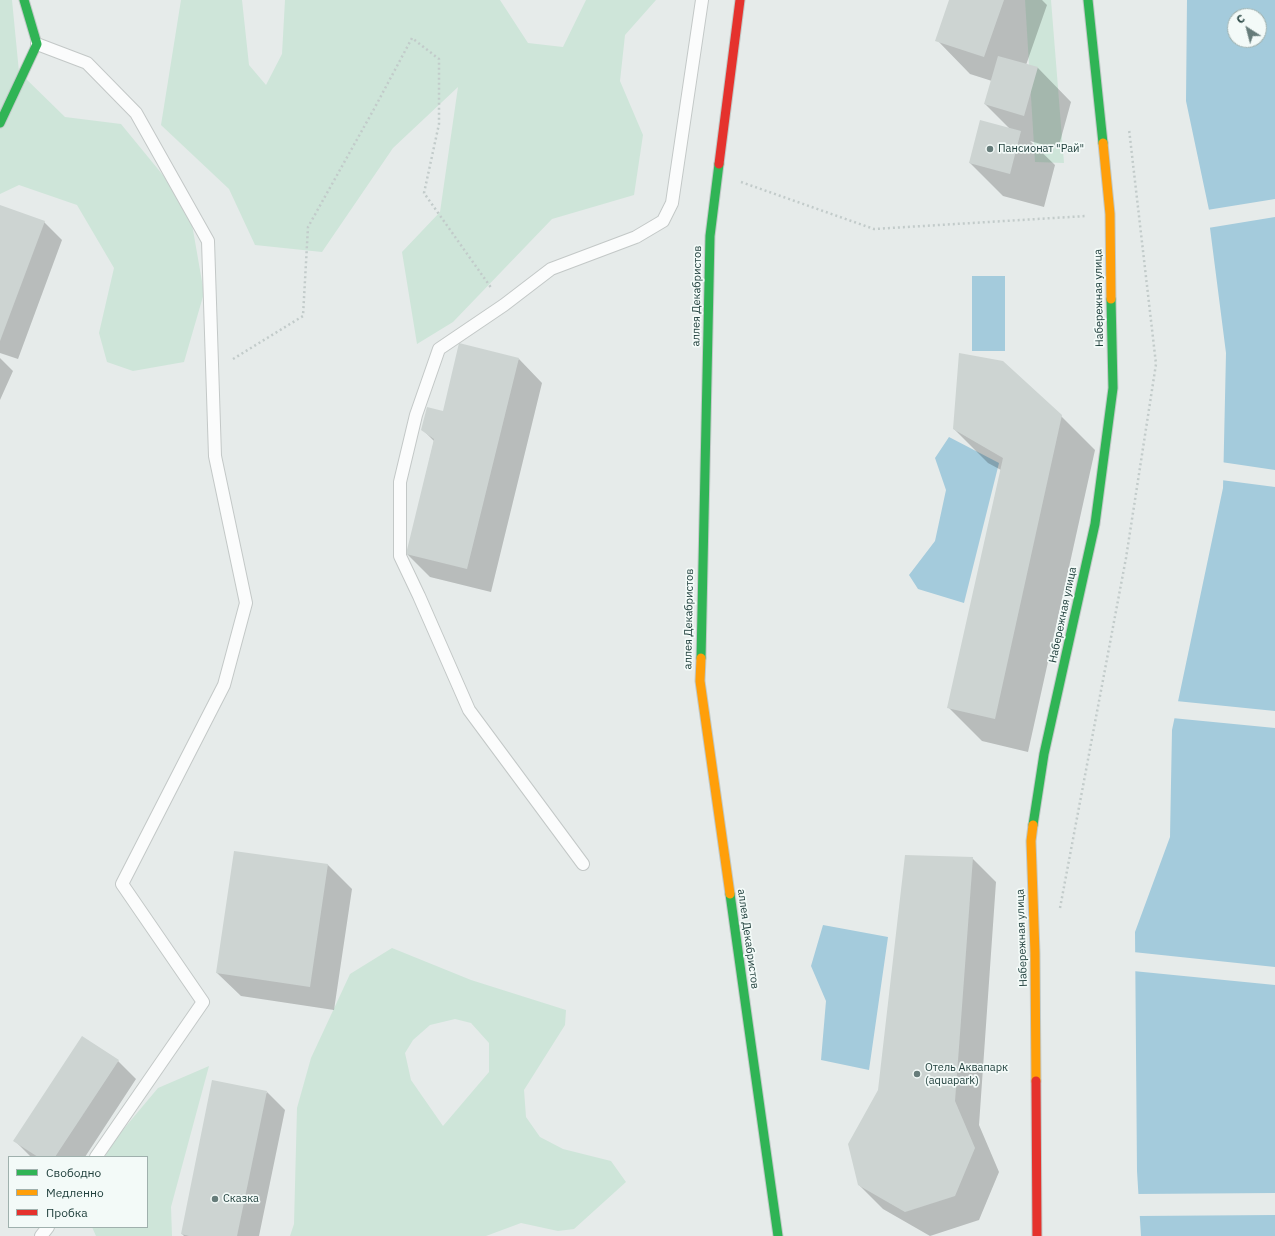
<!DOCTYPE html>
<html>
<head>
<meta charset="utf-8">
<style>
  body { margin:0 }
  #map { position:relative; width:1275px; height:1236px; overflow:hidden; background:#e6ebea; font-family:"IBM Plex Sans",sans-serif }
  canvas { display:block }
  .legend { position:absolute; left:8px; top:1156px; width:140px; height:72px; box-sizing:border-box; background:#f3faf8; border:1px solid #9fb0ad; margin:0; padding:5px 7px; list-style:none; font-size:12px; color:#21403d }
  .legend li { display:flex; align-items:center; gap:8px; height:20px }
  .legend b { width:20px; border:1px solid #9fb0ad }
  .north { position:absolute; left:1227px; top:8px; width:40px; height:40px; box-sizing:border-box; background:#f3faf8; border:1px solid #9fb0ad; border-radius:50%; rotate:324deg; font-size:11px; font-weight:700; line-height:16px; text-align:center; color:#21403d }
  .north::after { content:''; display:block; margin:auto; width:14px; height:18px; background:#667c7a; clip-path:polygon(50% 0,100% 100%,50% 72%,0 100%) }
</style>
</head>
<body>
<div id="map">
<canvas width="1275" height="1236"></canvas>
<ul class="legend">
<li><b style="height:5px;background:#30b455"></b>Свободно</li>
<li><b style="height:5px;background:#ff9f0a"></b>Медленно</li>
<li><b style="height:5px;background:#e5322d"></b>Пробка</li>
</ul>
<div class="north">С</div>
</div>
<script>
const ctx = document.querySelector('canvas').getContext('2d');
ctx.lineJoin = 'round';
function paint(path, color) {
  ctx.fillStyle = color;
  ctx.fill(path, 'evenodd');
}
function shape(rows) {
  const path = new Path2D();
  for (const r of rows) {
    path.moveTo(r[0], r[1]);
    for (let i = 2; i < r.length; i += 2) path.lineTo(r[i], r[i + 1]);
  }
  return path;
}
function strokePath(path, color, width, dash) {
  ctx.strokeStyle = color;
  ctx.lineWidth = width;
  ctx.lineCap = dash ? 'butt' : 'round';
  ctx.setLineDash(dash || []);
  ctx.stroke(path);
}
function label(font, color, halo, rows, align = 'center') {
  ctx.font = font + ' "IBM Plex Sans",sans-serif';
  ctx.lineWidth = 3.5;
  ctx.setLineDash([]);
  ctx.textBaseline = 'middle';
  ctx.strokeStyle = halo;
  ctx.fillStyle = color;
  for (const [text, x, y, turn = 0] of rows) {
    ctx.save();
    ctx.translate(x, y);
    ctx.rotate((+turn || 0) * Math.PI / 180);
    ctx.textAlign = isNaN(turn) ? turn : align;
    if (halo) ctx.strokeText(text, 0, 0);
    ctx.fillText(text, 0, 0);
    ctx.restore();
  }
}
const green = shape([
  [0,0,12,0,19,72,65,117,121,124,189,207,204,293,184,362,133,371,107,362,99,333,114,268,77,205,19,185,0,194],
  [181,0,242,0,249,65,266,85,282,54,285,0,500,0,528,43,563,47,586,0,656,0,625,35,620,81,643,135,634,195,552,219,453,322,417,344,402,252,440,212,458,87,393,148,322,252,255,245,229,189,161,125],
  [1025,0,1051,0,1064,163,1035,162],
  [392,948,471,980,566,1010,565,1025,524,1090,526,1117,540,1137,563,1149,611,1161,626,1182,574,1229,558,1231,521,1223,486,1236,290,1236,294,1224,297,1108,311,1058,350,974],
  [455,1019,471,1023,489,1043,489,1072,443,1126,411,1080,405,1053,413,1040,430,1025],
  [209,1066,171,1207,172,1236,96,1236,92,1227,147,1227,147,1157,105,1157,111,1144,158,1088]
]);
const water = shape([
  [1187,0,1275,0,1275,1236,1141,1236,1137,1171,1135,932,1170,837,1172,730,1223,488,1226,353,1210,228,1209,210,1186,101],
  [1235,16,1259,16,1259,40,1235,40],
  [972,276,1005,276,1005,351,972,351],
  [949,437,999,463,964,603,918,589,909,575,935,541,946,490,935,458],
  [823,925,888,937,869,1070,821,1060,826,1001,811,966]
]);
const pier = shape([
  [1275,199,1275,217,1208,228,1207,210],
  [1221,462,1275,470,1275,487,1221,480],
  [1176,701,1275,711,1275,728,1172,718],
  [1133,952,1275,967,1275,985,1133,971],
  [1275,1193,1275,1215,1137,1216,1136,1194]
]);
const shadow = shape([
  [950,0,1042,0,1047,5,1026,65,1038,68,1071,102,1058,149,1030,141,1055,165,1044,207,1003,196,970,163,1010,129,985,104,992,81,970,74,937,40],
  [0,206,44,222,62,240,18,359,0,353],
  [0,358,13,371,0,400],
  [519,359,542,383,491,592,430,577,407,554,434,441,422,429,444,412],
  [1061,416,1095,450,1028,752,982,741,948,707,1001,470,988,463,954,429],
  [235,852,328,865,352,889,334,1010,241,996,217,973],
  [972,858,996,882,979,1125,999,1172,979,1220,930,1236,883,1209,859,1185,879,1090],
  [118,1061,136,1079,85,1157,31,1157,14,1140],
  [267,1092,285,1110,259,1236,184,1236,182,1234]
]);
const building = shape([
  [949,0,1004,0,984,57,935,41],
  [998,56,1038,67,1024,116,984,104],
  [980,120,1021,131,1010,174,969,163],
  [0,205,45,221,0,341],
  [459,343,519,358,467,569,406,554,434,439,421,430,427,407,443,411],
  [959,353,1003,361,1062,415,995,719,947,708,1003,458,953,429],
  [234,851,328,864,310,987,216,973],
  [905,855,973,857,955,1101,975,1148,955,1196,905,1212,858,1185,848,1144,878,1090],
  [82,1036,119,1060,55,1157,38,1157,13,1141],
  [212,1080,267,1091,237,1236,189,1236,181,1234]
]);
const path = shape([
  [741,182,874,229,1086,216],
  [233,359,303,316,308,227,374,109,412,38,439,59,439,124,424,193,492,289],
  [1060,908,1126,558,1156,364,1129,129]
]);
const lane = shape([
  [37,44,87,63,136,113,208,241,215,456,246,603,224,685,122,884,203,1002,96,1157],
  [583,864,469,710,419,596,400,556,400,482,416,415,439,349,504,305,551,269,636,237,663,221,672,203,702,0],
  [41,1236,48,1227]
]);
const fast = shape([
  [1088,0,1103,143],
  [0,123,37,44,24,0],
  [701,658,710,236,719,164],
  [1033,825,1044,754,1095,524,1113,388,1111,299],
  [730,894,778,1236]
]);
const slow = shape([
  [1103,143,1110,214,1111,299],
  [701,658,700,681,730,894],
  [1033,825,1031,841,1035,953,1036,1081]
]);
const jam = shape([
  [719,164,740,0],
  [1036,1081,1037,1236]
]);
const markers = [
  [990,149,4,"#667c7a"],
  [917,1074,4,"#667c7a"],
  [215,1199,4,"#667c7a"]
];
const poiNames = [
  ["Пансионат \"Рай\"",998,149],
  ["Отель Аквапарк",925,1068],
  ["(aquapark)",925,1081],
  ["Сказка",223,1199]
];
const streetNames = [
  ["аллея Декабристов",697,296,-89],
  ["Набережная улица",1099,298,-91],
  ["Набережная улица",1063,615,-78],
  ["аллея Декабристов",689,619,-89],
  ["Набережная улица",1022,938,-92],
  ["аллея Декабристов",748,939,82]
];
paint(green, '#cee5d9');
paint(water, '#a4cbdc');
paint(pier, '#e6ebea');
paint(shadow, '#0003');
paint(building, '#cdd4d2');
strokePath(lane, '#c3c8c7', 14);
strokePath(fast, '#c1c9c7', 11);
strokePath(slow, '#c1c9c7', 11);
strokePath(jam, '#c1c9c7', 11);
strokePath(path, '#c2cbca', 2.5, [2, 3]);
strokePath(lane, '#fbfcfc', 12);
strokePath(fast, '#30b455', 9);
strokePath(slow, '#ff9f0a', 9);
strokePath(jam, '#e5322d', 9);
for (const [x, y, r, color] of markers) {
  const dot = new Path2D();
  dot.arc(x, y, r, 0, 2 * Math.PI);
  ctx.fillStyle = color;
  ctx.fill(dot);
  strokePath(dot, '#f3faf8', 1.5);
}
label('11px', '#21403d', '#f3faf8', poiNames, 'left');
label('11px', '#21403d', '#f3faf8', streetNames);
</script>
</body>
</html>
